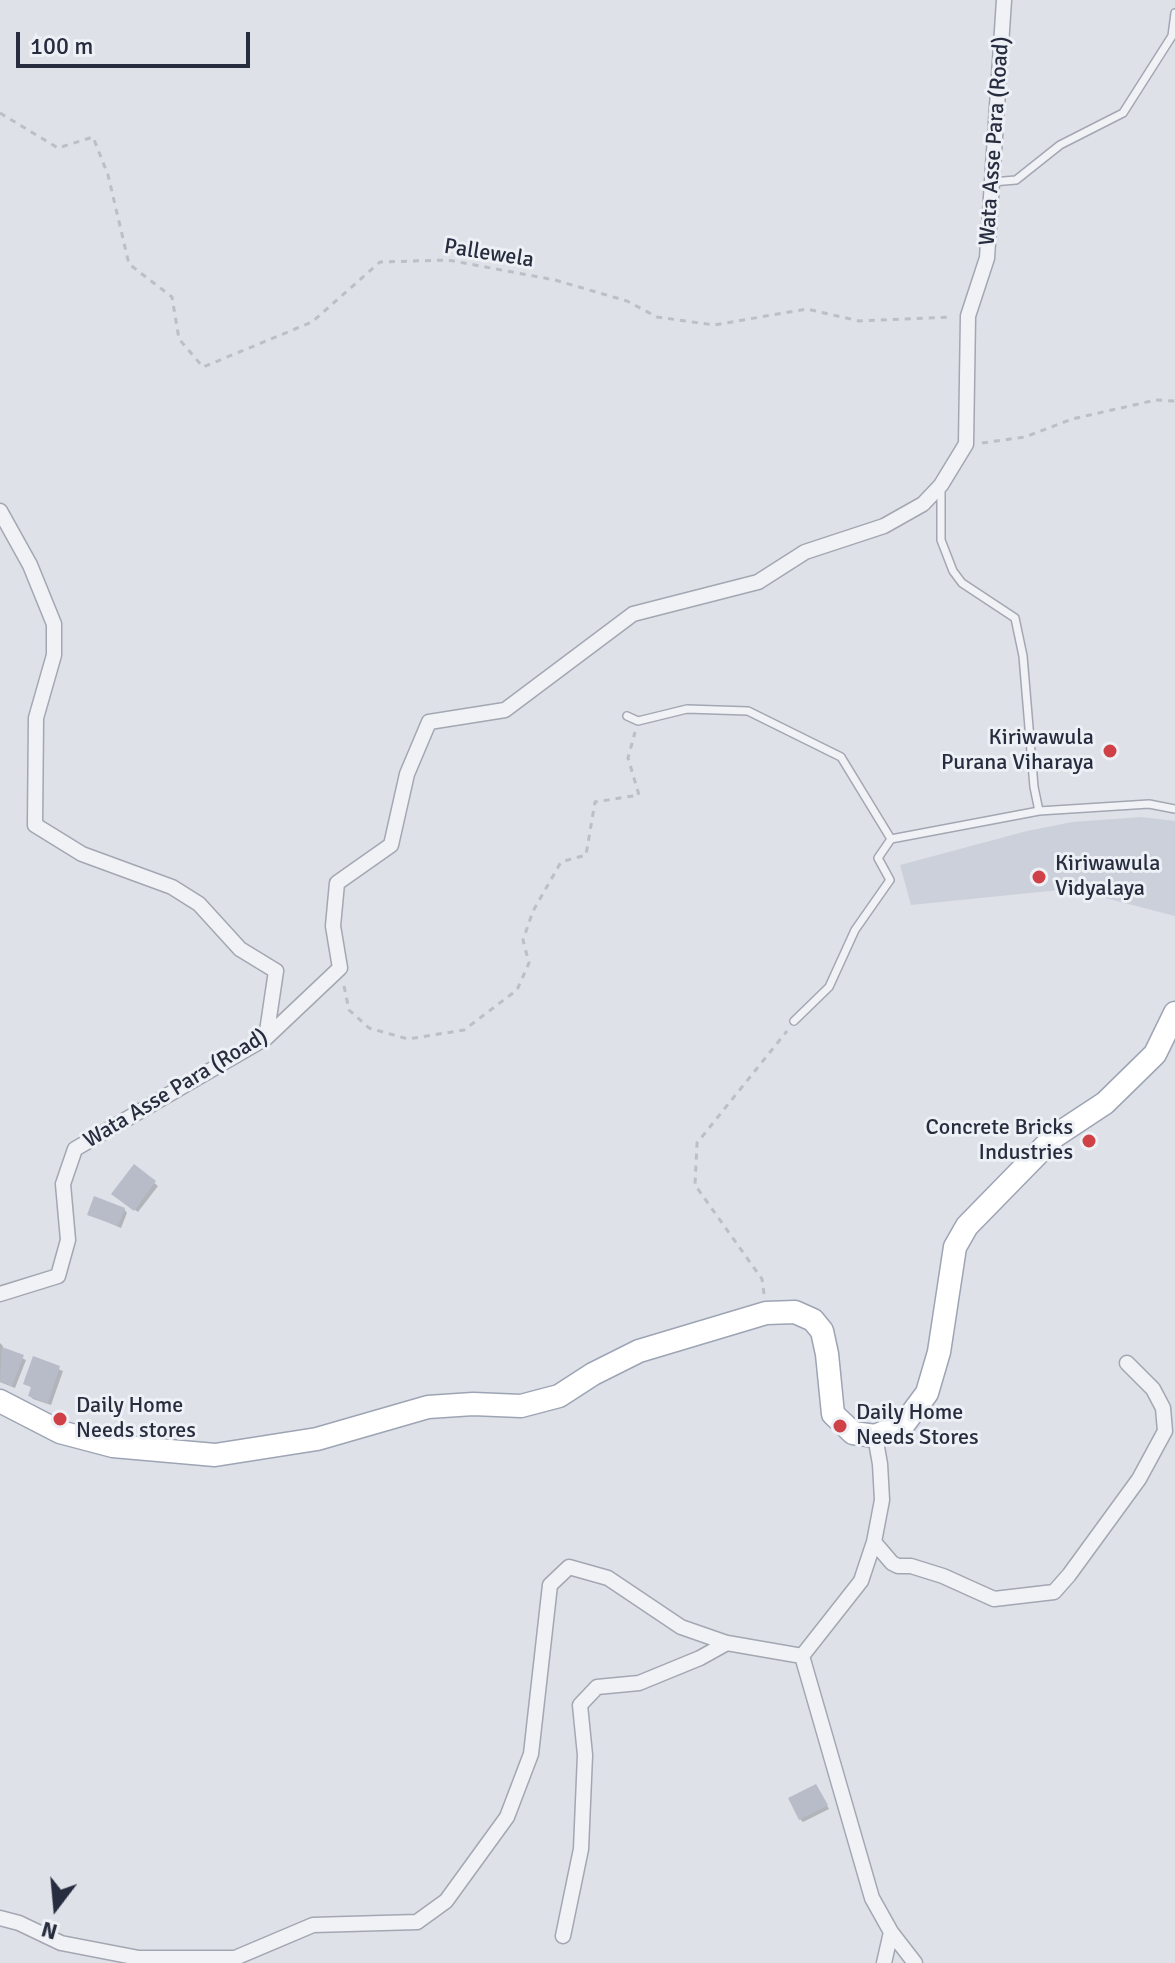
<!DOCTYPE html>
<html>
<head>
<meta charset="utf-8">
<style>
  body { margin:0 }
  #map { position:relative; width:1175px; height:1963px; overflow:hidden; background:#dee1e8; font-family:Signika,sans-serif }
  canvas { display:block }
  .north { position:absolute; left:16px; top:1867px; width:80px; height:80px; -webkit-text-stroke:6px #edf0f5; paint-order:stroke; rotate:196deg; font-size:22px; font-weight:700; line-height:32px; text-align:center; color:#272d3f }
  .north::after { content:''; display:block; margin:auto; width:28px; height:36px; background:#272d3f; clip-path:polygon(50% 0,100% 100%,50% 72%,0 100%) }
  .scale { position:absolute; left:16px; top:32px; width:234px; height:36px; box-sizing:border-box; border:4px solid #272d3f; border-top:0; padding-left:10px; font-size:24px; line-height:28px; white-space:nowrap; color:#272d3f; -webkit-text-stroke:6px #edf0f5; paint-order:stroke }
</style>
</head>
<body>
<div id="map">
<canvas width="1175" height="1963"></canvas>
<div class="north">N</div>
<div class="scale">100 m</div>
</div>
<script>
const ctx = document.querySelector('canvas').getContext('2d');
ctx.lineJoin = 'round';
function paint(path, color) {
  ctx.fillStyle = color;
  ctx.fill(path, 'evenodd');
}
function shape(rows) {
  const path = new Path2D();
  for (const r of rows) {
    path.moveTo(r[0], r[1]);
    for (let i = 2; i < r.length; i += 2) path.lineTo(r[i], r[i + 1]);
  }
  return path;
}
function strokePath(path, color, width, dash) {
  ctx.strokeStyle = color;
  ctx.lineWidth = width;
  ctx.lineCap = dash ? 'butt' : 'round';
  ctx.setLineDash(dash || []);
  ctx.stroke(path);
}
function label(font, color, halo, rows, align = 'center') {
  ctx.font = font + ' Signika,sans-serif';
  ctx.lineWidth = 6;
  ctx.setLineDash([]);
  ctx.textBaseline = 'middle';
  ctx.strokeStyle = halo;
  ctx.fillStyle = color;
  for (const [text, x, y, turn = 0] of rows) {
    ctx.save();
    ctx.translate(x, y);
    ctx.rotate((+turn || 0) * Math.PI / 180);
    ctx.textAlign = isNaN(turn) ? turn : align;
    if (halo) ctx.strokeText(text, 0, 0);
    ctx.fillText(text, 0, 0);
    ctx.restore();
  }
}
const built = shape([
  [1141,817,1175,821,1175,916,1070,889,911,905,900,865,1027,831,1072,822]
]);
const shadow = shape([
  [134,1167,158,1186,138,1212,117,1197],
  [124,1209,127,1213,121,1228,89,1214],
  [0,1343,3,1346,2,1349,26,1360,15,1388,0,1382],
  [34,1359,63,1371,51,1405,33,1399,30,1396,33,1388,25,1384],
  [816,1786,829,1809,803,1822,800,1819]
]);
const building = shape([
  [134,1164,156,1181,134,1211,111,1194],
  [94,1196,125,1208,118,1226,87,1215],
  [2,1347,24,1355,12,1386,0,1381],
  [33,1356,60,1366,48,1403,28,1396,31,1387,23,1384],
  [816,1784,828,1805,799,1820,788,1798]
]);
const path = shape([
  [0,113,58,148,93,137,108,175,129,264,172,297,179,339,203,367,312,322,380,262,448,260,555,280,627,301,657,317,714,325,807,309,859,321,952,317],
  [982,443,1025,437,1072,419,1156,400,1175,401],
  [344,986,349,1010,369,1028,408,1039,464,1030,517,990,529,963,523,940,533,911,561,862,586,855,595,802,639,795,628,758,635,732],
  [764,1294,762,1279,695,1185,697,1143,787,1031]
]);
const service = shape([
  [992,182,1016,180,1060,145,1123,113,1172,36,1175,13],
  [941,489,941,540,953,571,962,583,1015,618,1023,656,1034,787,1039,811],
  [627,716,638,721,687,709,748,711,841,757,891,839],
  [794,1021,829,987,855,930,890,880,878,858,891,839,1039,811,1149,804,1175,809]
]);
const minor = shape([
  [0,511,30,565,54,624,54,655,36,718,35,825,82,854,172,887,199,904,240,949,276,971,266,1038],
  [0,1294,58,1276,68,1240,63,1184,75,1149,266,1038,340,968,333,926,337,883,391,845,407,774,429,722,505,710,633,614,758,582,805,552,884,526,923,504,941,485,966,444,968,316,987,258,1004,0],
  [875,1436,880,1464,882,1500,874,1542,861,1581,802,1656,872,1898,891,1932,915,1963],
  [874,1542,892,1563,898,1566,911,1566,943,1576,994,1599,1054,1592,1069,1575,1139,1479,1165,1431,1163,1408,1153,1389,1127,1363],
  [0,1918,19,1923,61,1943,139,1958,235,1958,313,1925,417,1922,446,1901,507,1817,531,1754,550,1585,569,1567,608,1578,681,1627,727,1643,802,1656],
  [563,1936,581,1849,585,1755,580,1705,597,1687,639,1683,700,1658,727,1643],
  [884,1963,891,1932]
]);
const primary = shape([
  [0,1401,60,1432,113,1446,215,1455,317,1439,428,1407,473,1404,521,1406,559,1396,593,1374,639,1351,766,1313,795,1312,813,1320,822,1331,827,1354,833,1414,853,1433,875,1436,904,1424,927,1393,939,1352,955,1247,967,1226,1055,1136,1105,1103,1155,1054,1175,1013]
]);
const markers = [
  [1110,751,8,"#cf4146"],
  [1039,877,8,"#cf4146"],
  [1089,1141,8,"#cf4146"],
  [60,1419,8,"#cf4146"],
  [840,1426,8,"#cf4146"]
];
const streetNames = [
  ["Wata Asse Para (Road)",995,141,-86],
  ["Pallewela",489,254,9],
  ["Wata Asse Para (Road)",176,1089,-31]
];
const poiNames = [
  ["Kiriwawula",1094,738,"right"],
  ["Purana Viharaya",1094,763,"right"],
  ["Kiriwawula",1055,864],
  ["Vidyalaya",1055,889],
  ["Concrete Bricks",1073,1128,"right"],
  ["Industries",1073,1153,"right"],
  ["Daily Home",76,1406],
  ["Needs stores",76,1431],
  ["Daily Home",856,1413],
  ["Needs Stores",856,1438]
];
paint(built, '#ccd0da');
paint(shadow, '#0003');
paint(building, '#b8bcc8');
strokePath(service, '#a3a7b2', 10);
strokePath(minor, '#a3a7b2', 17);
strokePath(primary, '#9da4b4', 25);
strokePath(path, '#bcbfc6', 3, [6, 6]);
strokePath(service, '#f1f2f6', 7);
strokePath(minor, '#f1f2f6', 14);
strokePath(primary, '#fff', 22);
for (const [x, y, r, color] of markers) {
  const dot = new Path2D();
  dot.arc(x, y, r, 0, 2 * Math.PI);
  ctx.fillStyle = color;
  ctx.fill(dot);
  strokePath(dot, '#edf0f5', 3);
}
label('22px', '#272d3f', '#edf0f5', streetNames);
label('22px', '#272d3f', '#edf0f5', poiNames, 'left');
</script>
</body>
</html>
